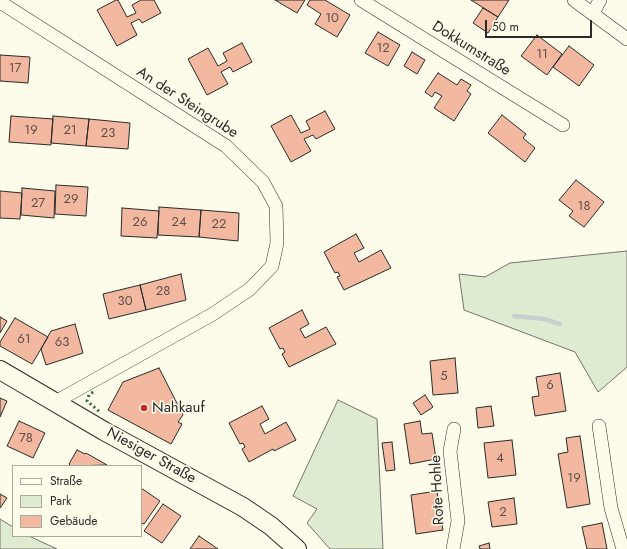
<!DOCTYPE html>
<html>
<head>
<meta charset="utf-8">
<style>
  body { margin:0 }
  #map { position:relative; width:627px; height:549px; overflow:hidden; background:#fdfbea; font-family:Jost,sans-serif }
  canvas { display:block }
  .legend { position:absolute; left:12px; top:465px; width:130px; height:72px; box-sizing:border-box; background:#fdfbea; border:1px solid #a9a89e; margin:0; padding:5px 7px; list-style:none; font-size:12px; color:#2b2b2b }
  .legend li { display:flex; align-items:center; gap:8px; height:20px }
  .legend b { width:20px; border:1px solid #a9a89e }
  .scale { position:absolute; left:485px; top:20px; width:107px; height:18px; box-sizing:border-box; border:2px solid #2b2b2b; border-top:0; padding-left:5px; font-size:12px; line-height:14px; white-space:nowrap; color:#2b2b2b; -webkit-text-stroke:3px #fdfbea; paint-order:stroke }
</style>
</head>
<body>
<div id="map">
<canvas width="627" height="549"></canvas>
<ul class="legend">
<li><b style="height:5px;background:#fdfbea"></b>Straße</li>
<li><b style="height:11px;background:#deebd1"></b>Park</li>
<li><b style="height:11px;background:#f2b8a0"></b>Gebäude</li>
</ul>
<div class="scale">50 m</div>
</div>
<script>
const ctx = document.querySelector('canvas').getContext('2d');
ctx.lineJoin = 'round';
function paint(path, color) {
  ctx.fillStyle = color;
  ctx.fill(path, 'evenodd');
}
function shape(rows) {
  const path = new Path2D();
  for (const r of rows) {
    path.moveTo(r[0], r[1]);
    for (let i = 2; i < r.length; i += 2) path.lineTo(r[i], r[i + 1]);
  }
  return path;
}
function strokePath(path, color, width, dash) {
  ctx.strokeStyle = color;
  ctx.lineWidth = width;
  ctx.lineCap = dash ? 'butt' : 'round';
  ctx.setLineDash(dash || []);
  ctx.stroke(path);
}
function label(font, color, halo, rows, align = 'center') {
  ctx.font = font + ' Jost,sans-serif';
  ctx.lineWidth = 3;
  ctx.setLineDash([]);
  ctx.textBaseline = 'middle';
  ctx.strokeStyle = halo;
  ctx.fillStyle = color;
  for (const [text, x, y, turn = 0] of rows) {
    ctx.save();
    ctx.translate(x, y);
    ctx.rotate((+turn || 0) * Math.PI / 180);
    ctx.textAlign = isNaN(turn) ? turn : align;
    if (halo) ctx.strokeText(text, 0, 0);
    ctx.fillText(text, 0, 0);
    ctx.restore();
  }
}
const green = shape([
  [627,251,627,367,598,392,575,352,464,310,459,274,485,277,510,263,627,251],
  [338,400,377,419,383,549,330,549,307,523,317,509,293,496,338,400],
  [0,519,13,527,13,536,29,536,57,549,0,549,0,519]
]);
const stream = shape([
  [514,316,544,319,560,324]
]);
const building = shape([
  [116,0,118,0,127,17,136,13,132,5,141,0,154,0,161,13,142,23,139,19,131,23,137,35,117,46,97,10,116,0],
  [275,0,305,0,297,13,275,0],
  [310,0,325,0,350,15,337,37,315,24,321,14,307,5,310,0],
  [471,0,509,0,498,17,471,0],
  [483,8,498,17,488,33,473,23,483,8],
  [378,32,400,45,388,66,365,53,378,32],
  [537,35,562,54,547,75,521,56,537,35],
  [242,43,252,62,233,72,230,67,221,72,228,84,207,95,188,59,208,48,218,66,227,61,223,53,242,43],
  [569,46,594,65,579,86,553,67,569,46],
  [412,52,425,60,417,74,404,66,412,52],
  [0,55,30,57,28,83,0,81,0,55],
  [438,73,457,85,461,79,471,85,467,91,471,94,454,121,434,108,442,96,435,92,432,97,425,92,438,73],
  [325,111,335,129,316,139,313,135,304,139,311,151,291,162,271,126,291,115,301,133,310,129,306,121,325,111],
  [502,115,526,134,523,138,535,148,525,162,488,133,502,115],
  [11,116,53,119,51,145,9,142,11,116],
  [53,116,89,119,86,146,51,143,53,116],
  [89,119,130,123,128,149,86,146,89,119],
  [576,180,604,202,584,227,569,216,573,211,559,200,576,180],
  [56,185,88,187,86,216,55,214,56,185],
  [22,188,55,191,54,218,21,215,22,188],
  [0,191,22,193,20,219,0,218,0,191],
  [159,207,201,210,199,237,158,235,159,207],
  [122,208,159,211,157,238,121,236,122,208],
  [201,210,239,213,238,241,199,237,201,210],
  [356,234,364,248,354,253,359,262,381,250,391,268,344,290,337,277,340,276,338,272,335,273,324,252,356,234],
  [181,274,186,300,146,310,140,285,181,274],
  [140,285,146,310,109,319,103,294,140,285],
  [302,310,309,324,300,329,305,338,326,327,336,344,289,367,282,354,285,352,283,348,280,349,269,328,302,310],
  [0,317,7,321,0,333,0,317],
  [15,318,48,337,32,364,0,346,0,342,15,318],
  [75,324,83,353,46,365,41,349,51,331,75,324],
  [455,358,458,393,433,395,430,361,455,358],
  [159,368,183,415,178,422,182,424,171,444,108,410,123,382,159,368],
  [560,373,566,411,535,416,532,397,539,396,536,377,560,373],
  [425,395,433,407,421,415,413,403,425,395],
  [0,398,7,401,0,417,0,398],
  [262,406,269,419,260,424,265,434,286,422,296,440,274,451,273,449,249,462,242,449,245,447,243,443,240,444,229,423,262,406],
  [491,406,494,426,478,428,476,408,491,406],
  [19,421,45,433,33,458,7,446,19,421],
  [420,421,422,434,432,433,436,459,410,464,404,424,420,421],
  [580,436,590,504,567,508,558,454,568,452,566,438,580,436],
  [512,440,516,475,488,478,484,443,512,440],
  [392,442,395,470,386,471,382,443,392,442],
  [77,450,85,454,86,453,107,465,71,466,69,464,77,450],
  [141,488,160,501,144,524,141,523,141,488],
  [437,491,443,530,416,534,411,495,437,491],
  [0,494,7,498,0,508,0,494],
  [514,498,517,524,492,527,488,502,514,498],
  [163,504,181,516,162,543,144,531,163,504],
  [602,523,607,549,587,549,582,527,602,523],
  [199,536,218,549,190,549,199,536],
  [489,543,490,549,480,549,479,546,489,543]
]);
const minor = shape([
  [361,0,563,125],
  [574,0,627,39],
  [0,2,226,146,263,182,276,206,277,243,272,266,250,289,213,314,57,401],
  [593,13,600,0],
  [599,426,611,508,623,549],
  [453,549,458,521,450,451,454,429]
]);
const secondary = shape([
  [0,370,104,431,243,507,271,526,297,549]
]);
const hedge = shape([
  [93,392,89,395,87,401,101,413]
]);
const markers = [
  [144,408,4,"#c62828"]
];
const numberNames = [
  ["10",332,19],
  ["12",383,49],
  ["11",542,55],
  ["17",15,69],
  ["19",31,131],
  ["21",70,131],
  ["23",108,134],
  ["29",71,200],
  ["27",38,204],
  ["18",584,207],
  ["26",140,223],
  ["24",179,223],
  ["22",219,225],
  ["28",163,292],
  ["30",125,302],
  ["61",24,340],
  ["63",62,343],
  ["5",444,377],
  ["6",550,386],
  ["78",26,439],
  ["4",500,459],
  ["19",574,479],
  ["2",503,513]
];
const streetNames = [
  ["Dokkumstraße",471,49,32],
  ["An der Steingrube",187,103,33],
  ["Niesiger Straße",151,456,29],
  ["Rote Hohle",438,490,-93]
];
const poiNames = [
  ["Nahkauf",152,408]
];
paint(green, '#deebd1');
strokePath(green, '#74746e', 1);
strokePath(stream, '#c7d0d0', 4.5);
paint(building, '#f2b8a0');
strokePath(building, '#2b2b2b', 1);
strokePath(minor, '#2b2b2b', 14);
strokePath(secondary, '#2b2b2b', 20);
strokePath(minor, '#fdfbea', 13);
strokePath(secondary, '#fdfbea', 18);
strokePath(hedge, '#34623c', 3, [2, 3]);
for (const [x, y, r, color] of markers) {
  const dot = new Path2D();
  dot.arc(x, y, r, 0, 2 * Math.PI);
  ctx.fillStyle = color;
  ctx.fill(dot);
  strokePath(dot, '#fdfbea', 1.5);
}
label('13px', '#5d4e48', null, numberNames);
label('15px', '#2b2b2b', '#fdfbea', streetNames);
label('15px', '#2b2b2b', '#fdfbea', poiNames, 'left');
</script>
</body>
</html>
